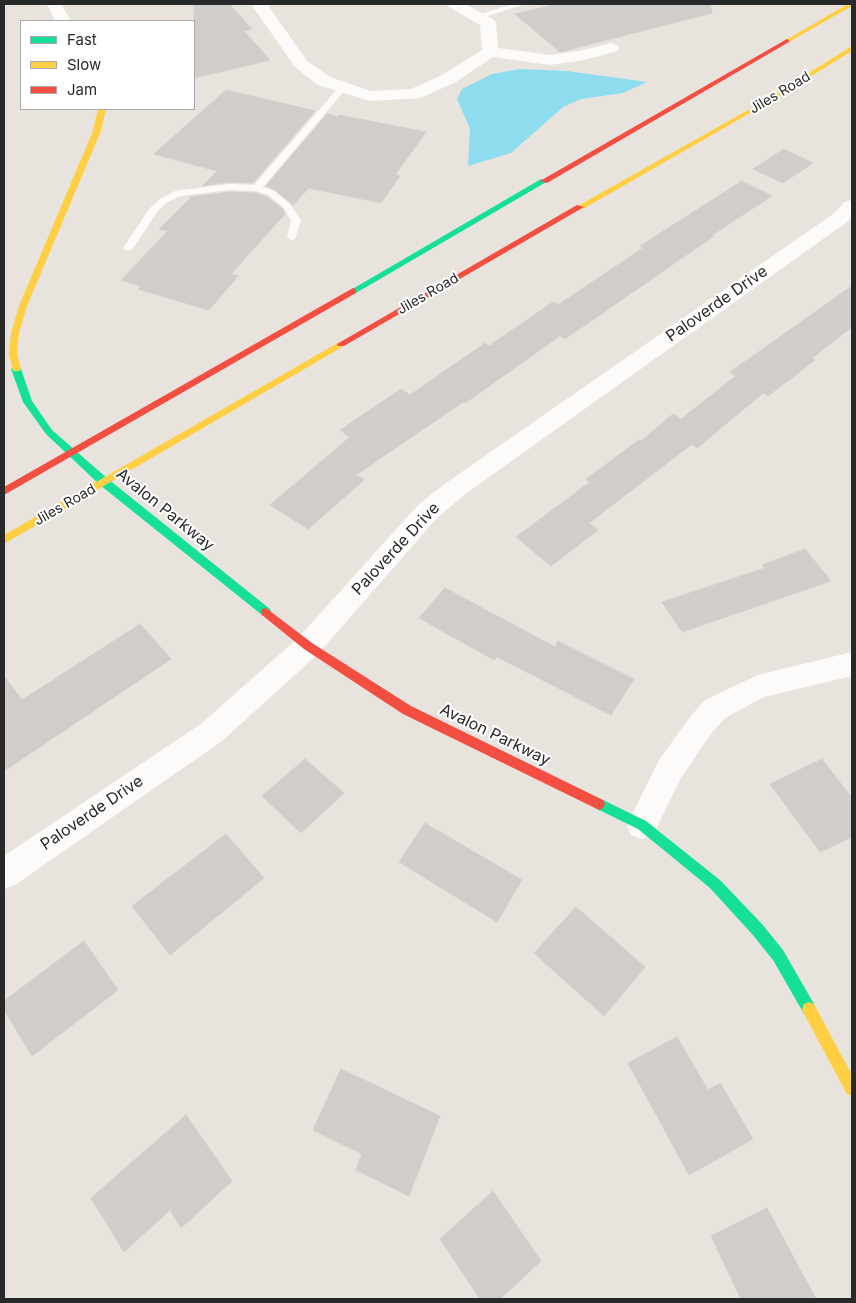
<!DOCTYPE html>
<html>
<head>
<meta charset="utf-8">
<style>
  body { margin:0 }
  #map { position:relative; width:856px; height:1303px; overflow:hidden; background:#e9e3de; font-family:Inter,sans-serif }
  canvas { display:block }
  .frame { position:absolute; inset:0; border:5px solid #292929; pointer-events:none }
  .legend { position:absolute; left:20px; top:20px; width:175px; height:90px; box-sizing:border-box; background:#fff; border:1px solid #a9a9a9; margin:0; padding:6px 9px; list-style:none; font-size:15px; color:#292929 }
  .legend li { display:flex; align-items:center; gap:10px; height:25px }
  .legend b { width:25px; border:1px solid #a9a9a9 }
</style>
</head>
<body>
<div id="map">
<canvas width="856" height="1303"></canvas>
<div class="frame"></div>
<ul class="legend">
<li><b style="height:6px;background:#16e098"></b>Fast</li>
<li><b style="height:6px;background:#ffcf43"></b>Slow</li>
<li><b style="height:6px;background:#f24e42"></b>Jam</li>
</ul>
</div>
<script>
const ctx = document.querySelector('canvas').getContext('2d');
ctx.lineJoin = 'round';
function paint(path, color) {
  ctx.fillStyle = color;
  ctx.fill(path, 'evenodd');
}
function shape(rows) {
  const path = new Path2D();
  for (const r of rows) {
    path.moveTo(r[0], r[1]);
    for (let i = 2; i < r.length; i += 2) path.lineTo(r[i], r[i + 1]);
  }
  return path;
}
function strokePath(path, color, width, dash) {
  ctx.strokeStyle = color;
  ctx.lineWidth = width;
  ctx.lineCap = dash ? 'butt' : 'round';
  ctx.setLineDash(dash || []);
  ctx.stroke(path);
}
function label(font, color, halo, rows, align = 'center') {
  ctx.font = font + ' Inter,sans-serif';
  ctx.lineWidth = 4;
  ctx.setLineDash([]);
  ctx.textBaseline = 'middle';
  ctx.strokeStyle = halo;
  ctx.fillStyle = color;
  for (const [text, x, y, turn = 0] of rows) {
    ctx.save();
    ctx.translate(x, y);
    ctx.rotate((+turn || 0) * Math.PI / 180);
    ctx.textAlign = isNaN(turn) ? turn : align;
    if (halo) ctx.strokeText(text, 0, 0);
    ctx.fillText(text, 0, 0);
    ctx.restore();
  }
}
const water = shape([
  [520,69,567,71,647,82,623,93,581,99,563,107,511,153,468,166,470,129,457,99,462,89,492,74]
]);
const building = shape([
  [194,4,229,4,252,29,244,31,270,60,194,78,194,4],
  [558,4,710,4,712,13,560,52,515,14,558,4],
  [226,90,315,111,253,183,229,182,202,186,217,171,154,154,226,90],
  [327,114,338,117,339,115,426,132,395,175,400,176,381,203,309,188,293,205,275,190,266,186,327,114],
  [784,149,813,163,783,183,753,169,784,149],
  [742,181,772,196,712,235,714,236,565,339,560,336,465,403,463,402,356,475,364,480,308,529,270,505,350,437,340,430,401,389,410,395,485,343,489,346,553,302,558,305,643,248,640,246,742,181],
  [229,192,256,193,267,197,282,208,285,214,231,274,238,276,209,310,138,289,141,286,121,280,168,231,159,229,191,197,229,192],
  [852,286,852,327,812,358,815,360,768,396,763,393,697,448,692,444,589,523,598,530,551,566,516,537,590,482,586,479,639,440,641,441,673,414,681,419,736,376,730,372,852,286],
  [805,549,831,581,682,632,662,602,765,568,762,565,805,549],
  [445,588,555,647,558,641,634,679,611,715,497,657,494,660,419,618,445,588],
  [140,624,171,659,4,771,4,676,22,700,140,624],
  [305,759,344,793,301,833,262,796,305,759],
  [822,759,852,798,852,837,820,852,770,784,822,759],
  [425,823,522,880,497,922,399,862,425,823],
  [226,834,264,878,170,955,132,906,226,834],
  [576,907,645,967,604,1016,534,953,576,907],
  [84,941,118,990,32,1056,4,1010,4,1001,84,941],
  [677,1037,708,1090,720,1083,753,1139,689,1175,628,1063,677,1037],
  [341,1069,440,1116,409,1196,356,1170,362,1154,313,1130,341,1069],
  [186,1115,232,1181,181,1228,170,1210,124,1252,91,1198,186,1115],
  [493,1191,541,1261,500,1299,480,1299,440,1239,493,1191],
  [767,1208,816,1299,741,1299,711,1236,767,1208]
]);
const lane = shape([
  [513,4,524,4,479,19,472,17,513,4],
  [339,87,346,89,263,187,274,191,289,203,301,220,295,239,292,240,287,237,291,220,283,207,268,195,256,191,229,190,180,196,166,203,157,212,132,250,124,250,123,248,150,208,160,199,175,191,229,184,254,185,339,87]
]);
const street = shape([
  [47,4,61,4,71,21,55,21,47,4],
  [251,4,267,4,307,61,330,77,371,91,411,89,442,75,482,50,480,25,449,7,447,4,465,4,494,20,496,23,498,48,550,55,584,50,611,43,617,45,619,48,617,51,584,60,550,65,493,57,454,83,420,98,370,101,318,85,295,67,251,4],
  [852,200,852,217,847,222,464,495,437,518,318,654,222,741,15,885,4,889,4,856,202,723,298,638,419,504,446,483,833,214,845,202,852,200],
  [852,652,852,676,764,697,725,718,710,735,681,778,653,835,642,839,631,835,627,825,659,760,690,717,705,700,758,675,852,652]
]);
const fast = shape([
  [541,179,548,181,356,293,350,293,349,291,541,179],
  [16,366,21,369,32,401,52,430,108,479,270,609,271,612,270,615,262,615,100,485,46,434,23,402,11,369,16,366],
  [599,798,646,821,720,880,762,924,783,950,814,1004,816,1009,814,1014,809,1016,804,1014,773,960,752,934,710,888,638,829,595,808,593,804,595,800,599,798]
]);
const slow = shape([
  [848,4,852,4,852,6,789,42,784,41,848,4],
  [852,46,852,51,766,104,583,209,576,207,762,102,852,46],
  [98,109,106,109,101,131,27,306,19,333,17,354,21,369,19,371,13,371,9,354,11,333,19,306,93,131,98,109],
  [341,341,345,344,344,346,4,544,4,535,341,341],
  [809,1002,814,1004,852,1075,852,1096,847,1094,804,1014,802,1009,804,1004,809,1002]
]);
const jam = shape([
  [787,39,790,41,789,42,547,183,540,181,787,39],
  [577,205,584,207,344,346,338,346,337,344,577,205],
  [353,288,356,289,356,293,4,495,4,487,353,288],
  [266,608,312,643,411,706,603,800,605,804,603,808,599,810,595,808,403,714,304,649,262,615,261,612,262,609,266,608]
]);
const farStreetnames = [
  ["Jiles Road",780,93,-31],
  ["Jiles Road",428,294,-30],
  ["Jiles Road",65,505,-30]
];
const streetNames = [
  ["Paloverde Drive",717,304,-35],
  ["Avalon Parkway",165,510,39],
  ["Paloverde Drive",396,549,-47],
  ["Avalon Parkway",495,735,26],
  ["Paloverde Drive",92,813,-34]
];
paint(water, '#8dddef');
paint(building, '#d1cdca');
strokePath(building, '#d4cfcb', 1);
paint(lane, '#fcfbfa');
paint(street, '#fcfbfa');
paint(fast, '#16e098');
paint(slow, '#ffcf43');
paint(jam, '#f24e42');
label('14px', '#292929', '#fff', farStreetnames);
label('16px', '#292929', '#fff', streetNames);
</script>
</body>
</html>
